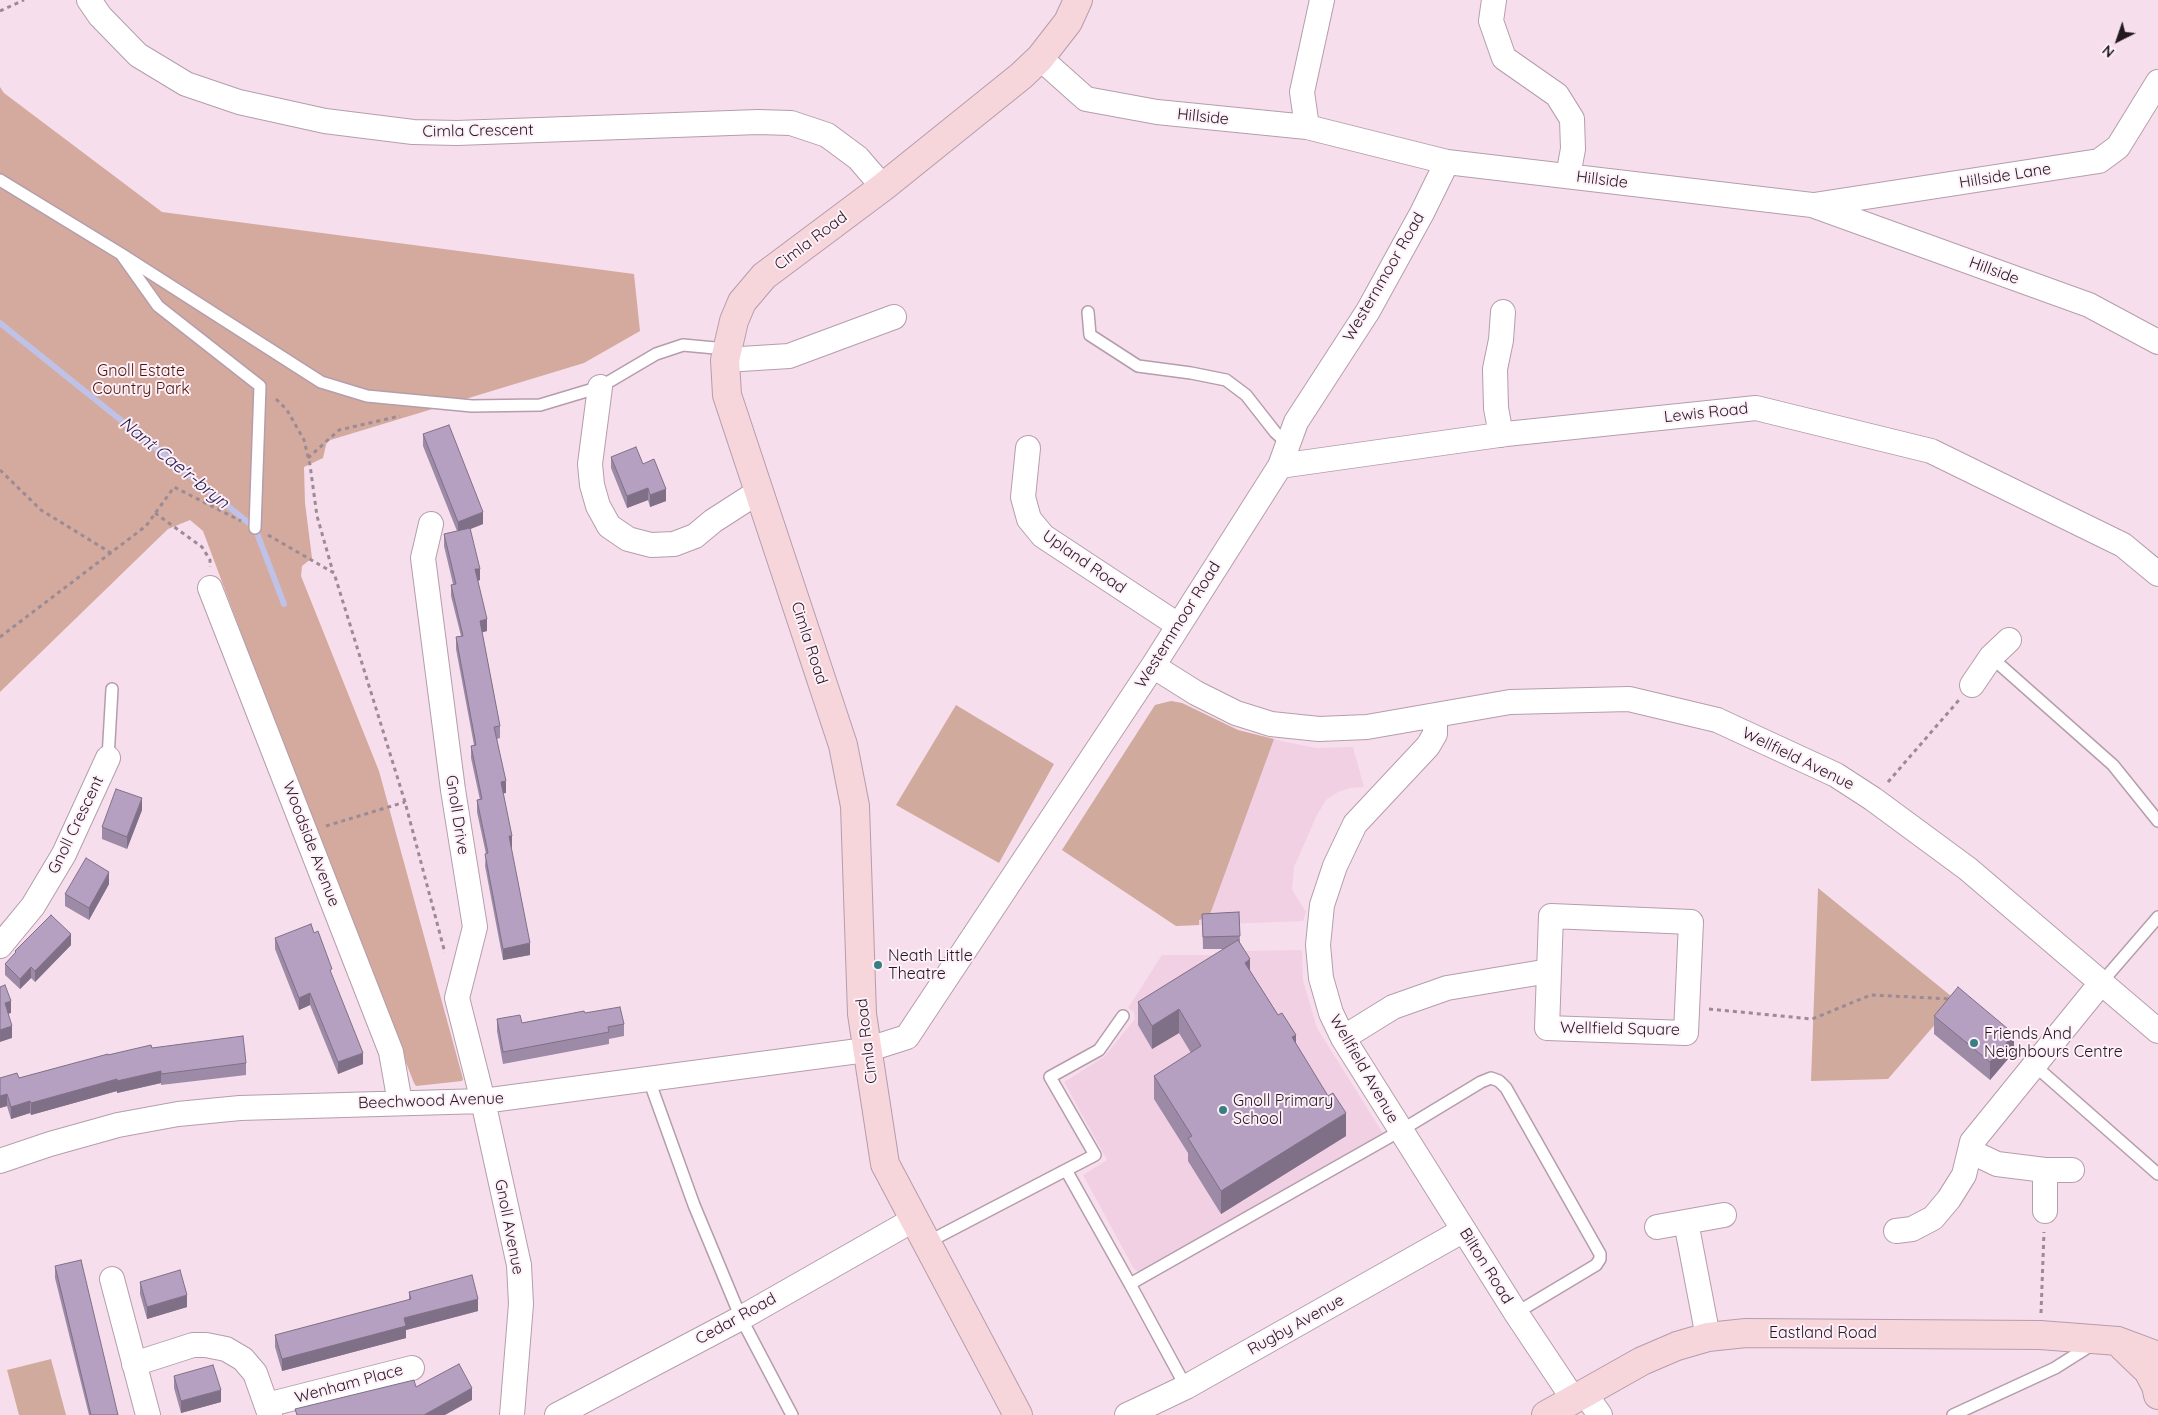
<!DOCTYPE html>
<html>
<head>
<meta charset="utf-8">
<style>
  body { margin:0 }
  #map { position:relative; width:2158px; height:1415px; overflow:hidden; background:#f7deed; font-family:Quicksand,sans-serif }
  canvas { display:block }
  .north { position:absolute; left:2093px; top:15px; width:50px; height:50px; -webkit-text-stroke:4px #feeff8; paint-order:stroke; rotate:221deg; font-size:14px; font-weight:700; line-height:20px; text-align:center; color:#22191f }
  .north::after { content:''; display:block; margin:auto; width:18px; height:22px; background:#22191f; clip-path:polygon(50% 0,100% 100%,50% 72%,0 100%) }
</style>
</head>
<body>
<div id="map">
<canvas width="2158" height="1415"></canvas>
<div class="north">N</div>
</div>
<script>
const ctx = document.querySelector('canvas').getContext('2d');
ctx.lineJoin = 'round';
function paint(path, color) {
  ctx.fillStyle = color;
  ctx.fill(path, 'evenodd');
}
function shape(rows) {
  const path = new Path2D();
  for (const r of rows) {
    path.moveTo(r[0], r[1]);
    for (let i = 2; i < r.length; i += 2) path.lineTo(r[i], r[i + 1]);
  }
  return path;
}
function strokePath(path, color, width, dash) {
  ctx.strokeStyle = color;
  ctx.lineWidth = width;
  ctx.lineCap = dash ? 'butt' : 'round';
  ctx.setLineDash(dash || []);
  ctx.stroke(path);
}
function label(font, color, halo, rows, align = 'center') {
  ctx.font = font + ' Quicksand,sans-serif';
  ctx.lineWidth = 4;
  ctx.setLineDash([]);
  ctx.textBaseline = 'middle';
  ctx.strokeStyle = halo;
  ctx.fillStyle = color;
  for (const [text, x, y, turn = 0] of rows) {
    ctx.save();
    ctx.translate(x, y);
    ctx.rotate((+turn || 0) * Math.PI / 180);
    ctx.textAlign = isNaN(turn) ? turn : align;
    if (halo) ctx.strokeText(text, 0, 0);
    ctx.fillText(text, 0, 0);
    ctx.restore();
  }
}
const built = shape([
  [1171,701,1182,703,1238,730,1281,741,1316,748,1353,747,1364,787,1350,788,1338,792,1326,800,1317,815,1294,867,1292,890,1306,912,1303,921,1176,926,1062,850,1155,705],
  [1222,949,1242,949,1242,951,1302,950,1303,980,1317,1028,1384,1135,1140,1273,1134,1269,1083,1175,1107,1160,1064,1082,1104,1057,1135,1019,1134,1012,1128,1008,1162,955,1223,955]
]);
const green = shape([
  [1171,701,1182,703,1238,730,1274,739,1209,917,1199,920,1199,925,1176,926,1062,850,1155,705],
  [956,705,1054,764,999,863,896,805],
  [1818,888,1956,1000,1888,1079,1811,1081],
  [51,1359,66,1415,19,1415,7,1370]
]);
const forest = shape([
  [0,87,4,93,162,212,634,274,640,331,584,363,327,441,323,458,304,467,305,503,312,558,302,566,301,576,379,771,463,1079,462,1081,416,1086,414,1083,314,828,203,531,190,520,168,529,0,692]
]);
const stream = shape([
  [0,323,255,528,284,604]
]);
const path = shape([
  [0,11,24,0],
  [276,399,287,410,304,440,310,465,317,516,333,572],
  [308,458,339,430,400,416],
  [0,470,41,510,111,553],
  [155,513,202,547,210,560,210,567],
  [268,535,334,573,405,802,445,953],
  [0,637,146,526,174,487,241,521],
  [1888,782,1959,700],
  [326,826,405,802],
  [1709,1009,1812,1019,1871,995,1952,999],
  [2041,1313,2044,1232]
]);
const service = shape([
  [0,180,121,254,158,306,260,386,255,528],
  [121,254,321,382,367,396,472,406,540,405,600,387,656,354,683,345,726,349],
  [1088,312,1090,335,1138,366,1191,373,1226,380,1246,395,1275,432,1288,444],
  [1991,657,2113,765,2158,821],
  [108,758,112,689],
  [2101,983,2158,917],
  [1123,1016,1099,1050,1050,1077,1095,1155,1066,1170,1130,1284],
  [2034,1065,2158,1174],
  [649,1080,694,1205,741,1318,792,1415],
  [926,1243,1066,1170],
  [1186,1387,1130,1284,1400,1131,1481,1082,1491,1078,1499,1081,1506,1088,1600,1254,1600,1259,1596,1265,1516,1313],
  [1953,1415,2055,1368,2093,1344]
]);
const minor = shape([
  [89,0,100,16,138,55,186,84,239,102,325,121,413,132,457,133,758,122,791,123,827,135,858,158,883,187],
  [1494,0,1491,21,1504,58,1557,95,1572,119,1573,149,1568,176],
  [1040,58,1086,99,1157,112,1307,127,1447,162,1812,205,2089,305,2158,342],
  [1307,127,1302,92,1322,0],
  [1814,205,2099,161,2118,147,2158,82],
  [725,360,789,356,894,317],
  [600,387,590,464,592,485,598,506,609,526,628,539,651,545,674,544,695,536,713,521,758,492],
  [1501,435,1496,408,1495,369,1501,340,1503,312],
  [1028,448,1023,497,1029,519,1043,536,1178,625],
  [1280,466,1506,434,1756,408,1931,451,2123,545,2158,574],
  [431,524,423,558,453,790,475,927,457,998,483,1101,519,1265,521,1304,512,1415],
  [210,588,391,1052,400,1103],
  [1153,666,1196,693,1236,713,1271,724,1319,729,1367,727,1510,702,1629,699,1717,720,1836,775,1873,799,1968,869,2158,1031],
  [1972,685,1991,657,2009,640],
  [1435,716,1435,734,1428,746,1355,824,1335,866,1322,905,1318,945,1321,978,1331,1013,1343,1038,1516,1313,1574,1400],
  [1551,916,1691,922,1686,1033,1547,1028,1551,916],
  [0,946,33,906,64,854,108,758],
  [1343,1038,1393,1007,1447,988,1549,971],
  [1972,1142,1974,1153,1997,1164,2045,1170,2072,1170],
  [0,1161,50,1144,118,1125,178,1114,240,1108,483,1101,866,1050,907,1037,1153,666,1280,466,1296,422,1368,311,1422,213,1447,162],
  [2045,1211,2045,1170],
  [1686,1222,1708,1337],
  [1657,1227,1724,1215],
  [1896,1231,1912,1229,1933,1218,1949,1199,1964,1175,1972,1142,2101,983],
  [112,1279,148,1415],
  [134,1364,193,1345,206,1345,226,1349,243,1359,255,1373,270,1415],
  [1585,1394,1600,1415],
  [267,1405,412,1368],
  [557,1415,741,1318,913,1220],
  [1127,1415,1186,1387,1464,1230]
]);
const secondary = shape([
  [2123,1347,2148,1371,2156,1386,2158,1395],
  [1018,1415,885,1164,862,1014,855,806,843,745,727,395,725,360,734,321,742,302,764,276,883,187,1021,76,1040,58,1068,22,1078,0],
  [1546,1415,1642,1361,1677,1346,1708,1337,1746,1333,2040,1335,2118,1341,2158,1356]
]);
const wall = shape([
  [423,434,483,524,470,529,480,580,478,581,487,631,482,632,500,726,500,738,497,739,506,793,503,793,512,848,511,848,530,955,503,960,485,866,486,854,477,812,477,800,480,800,471,758,471,746,474,745,456,649,456,637,461,636,451,596,451,585,453,584,444,546,444,534,457,531,423,446],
  [611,457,643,464,666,501,650,507,648,500,627,508,611,468],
  [142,810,127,849,102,839,102,827],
  [109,884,89,920,65,906,65,894],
  [1239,912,1240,943,1250,971,1296,1044,1346,1136,1221,1214,1188,1161,1188,1153,1154,1099,1154,1076,1191,1053,1179,1033,1152,1049,1138,1025,1138,1002,1224,949,1203,949,1202,914],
  [275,938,363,1064,338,1074,310,1005,299,1010,275,949],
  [71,945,35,982,31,978,20,989,5,975,5,964,15,954,15,951],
  [585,1013,624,1024,624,1036,609,1039,609,1044,503,1064,497,1031,497,1019,522,1023],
  [1934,1016,2014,1052,1990,1080,1934,1034],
  [152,1048,246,1063,246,1075,161,1085,161,1083,117,1093,117,1091,31,1115,30,1113,11,1119,7,1106,0,1108,0,1078,19,1078,108,1055],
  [55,1266,118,1415,89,1415,55,1278],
  [140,1282,187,1307,147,1319,140,1294],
  [409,1292,478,1311,406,1330,406,1338,282,1371,275,1347,275,1335,409,1300],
  [174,1376,221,1402,181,1413,174,1388]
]);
const shadedWall = shape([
  [648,488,648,500,627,508,627,496],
  [666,489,666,501,650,507,650,495],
  [483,512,483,524,458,534,458,522],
  [475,569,480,569,480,580,475,581],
  [487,619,487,631,480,633,480,621],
  [506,781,506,793,501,794,501,782],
  [142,798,142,810,127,849,127,837],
  [509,836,512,836,512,848,509,848],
  [109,872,109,884,89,920,89,908],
  [71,934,71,945,35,982,35,971],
  [530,943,530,955,503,960,503,949],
  [1250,959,1250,983,1245,963],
  [31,967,31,978,20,989,20,979],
  [310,993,310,1005,299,1010,299,998],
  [11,1001,11,1013,5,1015,5,1003],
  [1179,1009,1179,1033,1152,1049,1152,1026],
  [12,1026,12,1038,0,1042,0,1030],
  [2014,1034,2014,1052,1990,1080,1990,1062],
  [1296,1035,1296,1058,1292,1037],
  [363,1053,363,1064,338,1074,338,1062],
  [161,1071,161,1083,117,1093,117,1081],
  [117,1079,117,1091,31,1115,31,1103],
  [7,1094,7,1106,0,1108,0,1096],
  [30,1101,30,1113,11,1119,11,1107],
  [1346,1113,1346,1136,1221,1214,1221,1191],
  [187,1295,187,1307,147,1319,147,1307],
  [478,1299,478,1311,406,1330,406,1338,282,1371,282,1359,404,1318],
  [472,1388,472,1400,445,1415,424,1415],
  [221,1390,221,1402,181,1413,181,1401]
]);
const building = shape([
  [449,425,483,512,458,522,423,434,449,425],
  [636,447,643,464,654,459,666,489,650,495,648,488,627,496,611,457,636,447],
  [470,528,480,569,475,569,487,619,480,621,500,726,494,727,506,781,501,782,512,836,509,836,530,943,503,949,485,854,488,853,477,800,482,799,471,746,476,745,456,637,463,636,451,585,456,584,444,534,470,528],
  [116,789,142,798,127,837,102,827,116,789],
  [86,858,109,872,89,908,65,894,86,858],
  [1239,912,1240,936,1203,937,1202,914,1239,912],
  [51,915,71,934,35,971,31,967,20,979,5,964,16,952,15,951,51,915],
  [311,924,314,933,318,931,332,969,330,970,363,1053,338,1062,310,993,299,998,275,938,311,924],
  [1238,940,1250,959,1245,963,1278,1015,1282,1013,1296,1035,1292,1037,1328,1096,1333,1093,1346,1113,1221,1191,1188,1138,1192,1136,1154,1076,1201,1046,1179,1009,1152,1026,1138,1002,1238,940],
  [5,985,11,1001,5,1003,12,1026,0,1030,0,987,5,985],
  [1958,987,2014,1034,1990,1062,1934,1016,1958,987],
  [620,1007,624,1024,608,1027,609,1032,503,1052,497,1019,520,1015,522,1023,584,1011,585,1013,620,1007],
  [243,1036,246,1063,161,1074,161,1071,117,1081,117,1079,31,1103,30,1101,11,1107,7,1094,0,1096,0,1078,17,1073,19,1078,108,1054,108,1055,151,1045,152,1048,243,1036],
  [81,1260,118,1415,91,1415,55,1266,81,1260],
  [180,1270,187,1295,147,1307,140,1282,180,1270],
  [472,1275,478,1299,404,1318,406,1326,282,1359,275,1335,411,1299,409,1292,472,1275],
  [459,1364,472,1388,424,1415,297,1415,295,1409,414,1380,416,1387,459,1364],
  [213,1365,221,1390,181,1401,174,1376,213,1365]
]);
const markers = [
  [878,965,5,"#377f83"],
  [1974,1043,5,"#377f83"],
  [1223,1110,5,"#377f83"]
];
const streetNames = [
  ["Hillside",1203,117,6],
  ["Cimla Crescent",478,131,-1],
  ["Hillside Lane",2005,176,-9],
  ["Hillside",1602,180,7],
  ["Cimla Road",811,241,-37],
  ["Hillside",1994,271,20],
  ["Westernmoor Road",1384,277,-60],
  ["Lewis Road",1706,413,-6],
  ["Upland Road",1084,562,35],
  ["Westernmoor Road",1178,625,-58],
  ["Cimla Road",809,643,72],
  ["Wellfield Avenue",1798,759,26],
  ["Gnoll Drive",457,815,81],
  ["Gnoll Crescent",76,825,-64],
  ["Woodside Avenue",311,844,69],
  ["Wellfield Square",1620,1029,1],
  ["Cimla Road",867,1041,-97],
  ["Wellfield Avenue",1364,1069,60],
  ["Beechwood Avenue",431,1101,-2],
  ["Gnoll Avenue",509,1227,79],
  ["Bilton Road",1486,1266,58],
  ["Cedar Road",736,1319,-29],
  ["Rugby Avenue",1296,1325,-29],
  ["Eastland Road",1823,1333],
  ["Wenham Place",349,1384,-15]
];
const parkNames = [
  ["Gnoll Estate",141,371],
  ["Country Park",141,389]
];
const poiNames = [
  ["Neath Little",888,956],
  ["Theatre",888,974],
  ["Friends And",1984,1034],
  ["Neighbours Centre",1984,1052],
  ["Gnoll Primary",1233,1101],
  ["School",1233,1119]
];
const waterNames = [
  ["Nant Cae'r-bryn",174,463,39]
];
paint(built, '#f1d0e4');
paint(green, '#d1aa9e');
paint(forest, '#d3aa9d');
strokePath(stream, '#c0c1e6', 6);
strokePath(service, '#b59dab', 14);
strokePath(minor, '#b59dab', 26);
strokePath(secondary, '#b59dab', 30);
strokePath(path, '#9c8a95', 3, [4, 4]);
strokePath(service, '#fff', 11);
strokePath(minor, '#fff', 24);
strokePath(secondary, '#f6d5db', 28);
paint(wall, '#9c8aa6');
paint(shadedWall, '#7f7087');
paint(building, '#b5a0c1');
strokePath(building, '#7f7087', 1);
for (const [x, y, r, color] of markers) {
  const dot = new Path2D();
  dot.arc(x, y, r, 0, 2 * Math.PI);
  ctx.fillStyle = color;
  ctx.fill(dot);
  strokePath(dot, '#feeff8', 2);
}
label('16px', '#22191f', '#feeff8', streetNames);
label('16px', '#4b1807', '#feeff8', parkNames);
label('16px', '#22191f', '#feeff8', poiNames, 'left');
label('italic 18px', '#292453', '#feeff8', waterNames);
</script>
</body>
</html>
